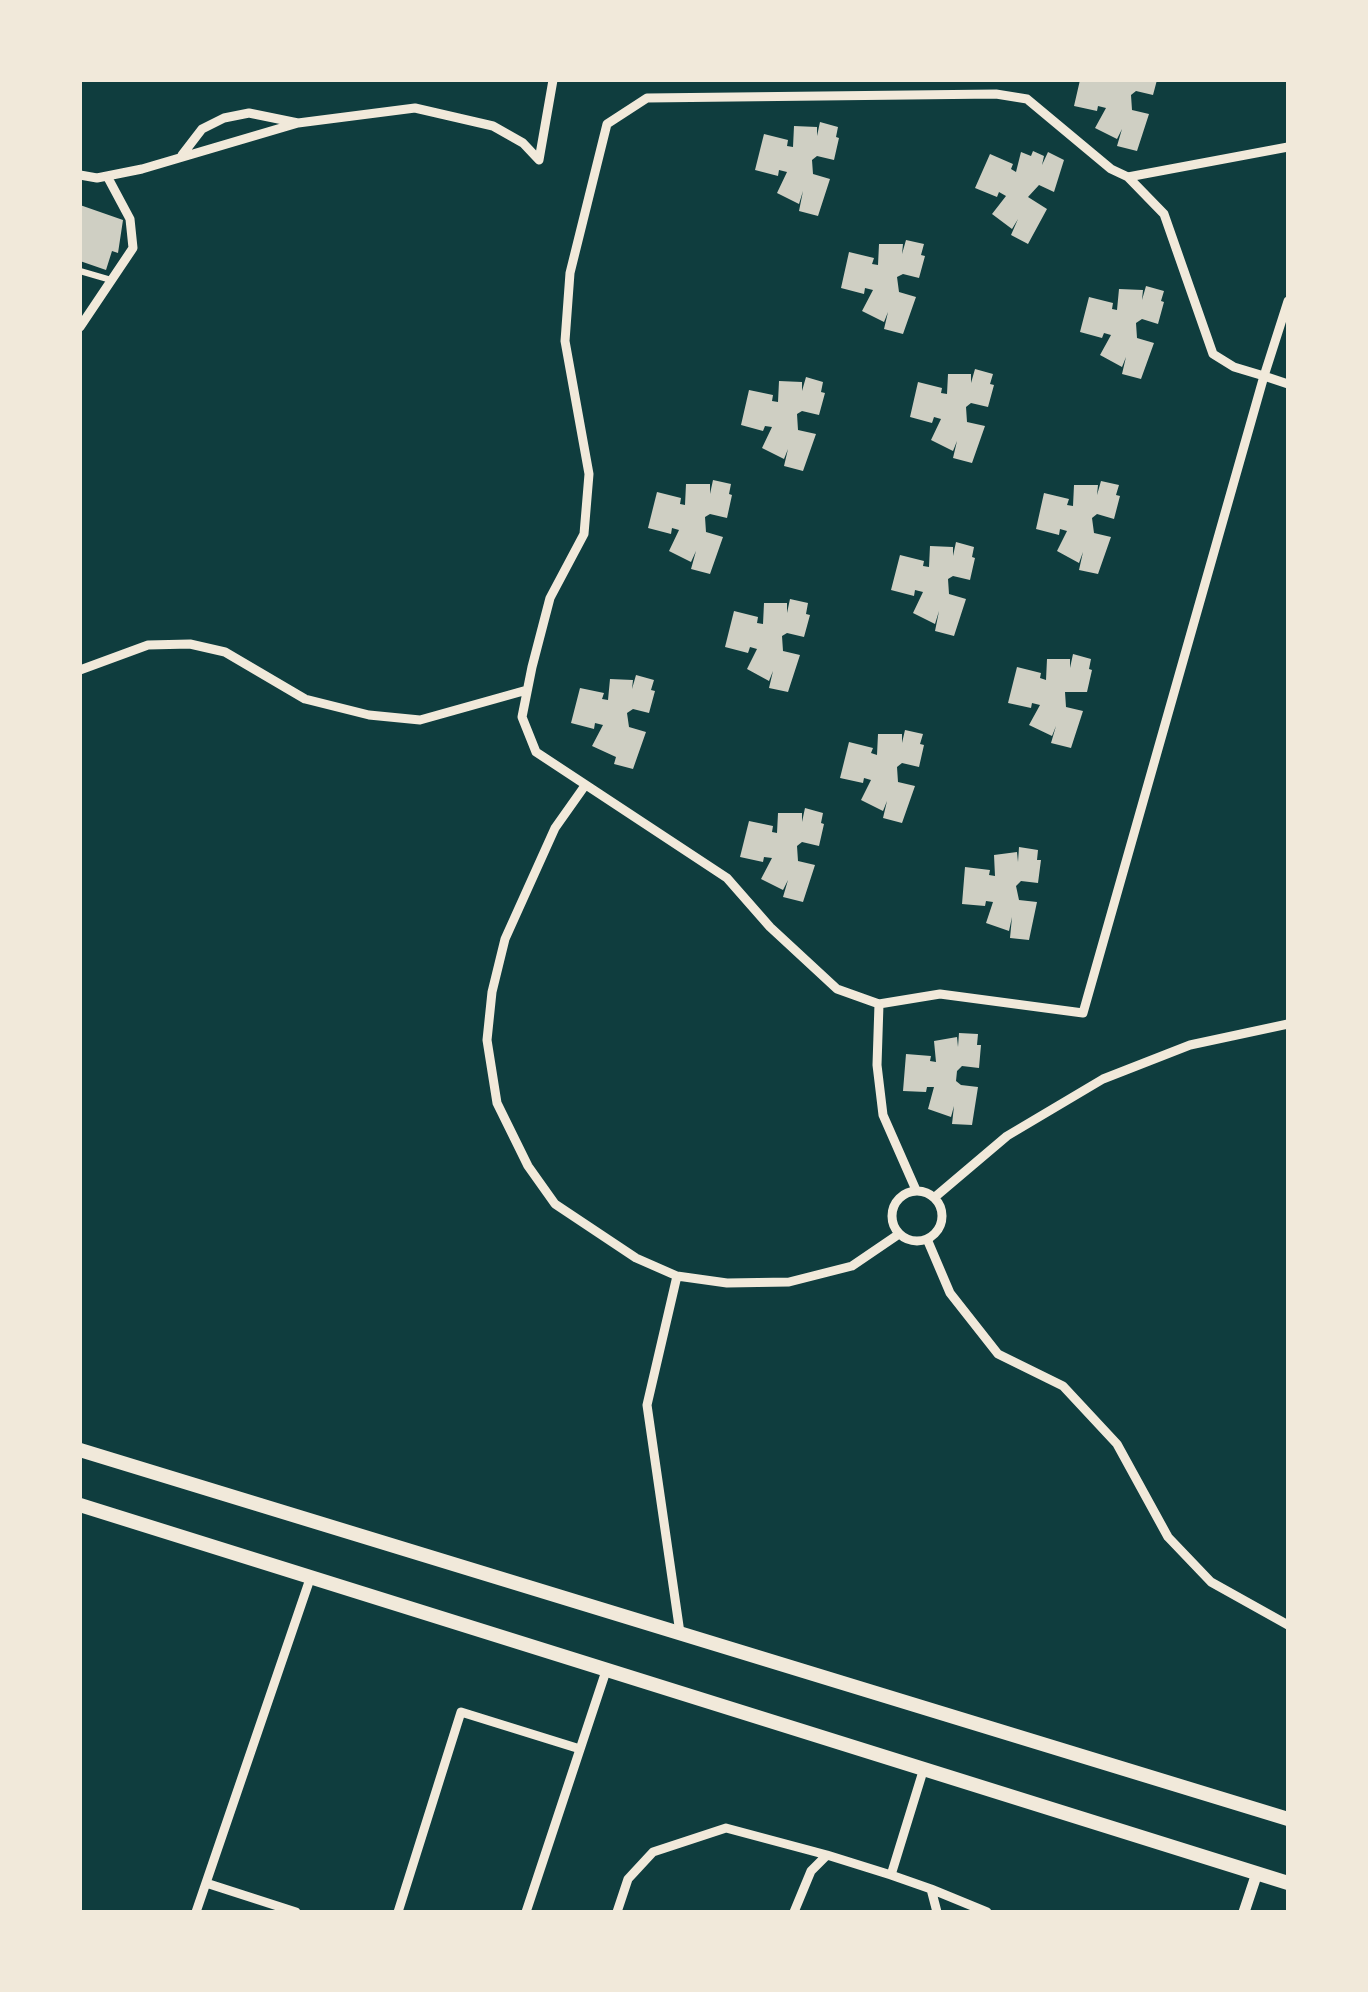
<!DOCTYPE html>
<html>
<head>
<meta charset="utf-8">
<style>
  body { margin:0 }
  #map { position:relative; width:1368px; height:1992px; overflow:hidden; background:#0f3d3e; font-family:"Source Sans 3",sans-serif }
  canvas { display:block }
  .frame { position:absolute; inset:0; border:82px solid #f1e9da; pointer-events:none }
</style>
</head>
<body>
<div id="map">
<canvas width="1368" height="1992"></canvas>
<div class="frame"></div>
</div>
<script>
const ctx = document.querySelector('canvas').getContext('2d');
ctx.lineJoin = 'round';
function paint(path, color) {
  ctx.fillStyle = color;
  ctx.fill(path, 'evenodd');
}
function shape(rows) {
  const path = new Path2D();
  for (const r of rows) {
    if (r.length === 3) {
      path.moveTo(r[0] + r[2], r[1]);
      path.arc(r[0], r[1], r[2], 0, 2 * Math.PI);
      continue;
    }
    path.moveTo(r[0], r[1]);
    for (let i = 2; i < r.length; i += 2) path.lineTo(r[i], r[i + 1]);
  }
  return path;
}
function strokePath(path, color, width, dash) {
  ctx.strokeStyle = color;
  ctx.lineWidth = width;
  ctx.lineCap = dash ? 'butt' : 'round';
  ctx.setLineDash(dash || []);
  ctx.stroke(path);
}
const building = shape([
  [1080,80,1157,80,1153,95,1136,91,1131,95,1132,110,1149,114,1137,151,1117,146,1122,129,1117,139,1095,128,1106,108,1098,106,1097,111,1074,106],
  [820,122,838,127,836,137,839,138,834,160,817,156,812,160,813,174,830,179,818,216,799,211,803,191,799,204,777,193,787,172,779,170,778,176,755,170,764,134,788,140,787,146,793,147,794,126,817,127,817,136],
  [1033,151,1044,156,1042,165,1048,152,1064,160,1054,192,1039,185,1028,197,1047,209,1028,244,1011,235,1018,219,1012,229,992,214,1006,196,999,192,997,197,975,188,990,154,1013,164,1011,169,1016,172,1021,152,1031,156],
  [80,205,123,220,118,253,112,251,106,270,80,261],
  [906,240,924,244,921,255,925,256,919,278,903,274,897,277,899,292,916,297,903,334,884,329,888,312,884,322,862,311,873,290,865,288,864,294,841,288,849,252,874,258,872,264,878,265,879,244,903,244,902,254],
  [1146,286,1164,291,1161,301,1164,302,1158,324,1142,319,1136,323,1137,338,1154,343,1141,379,1122,374,1126,357,1122,367,1100,355,1111,335,1104,333,1102,338,1080,332,1089,297,1113,303,1112,309,1117,310,1119,289,1143,290,1142,300],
  [975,369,993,374,990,384,994,385,988,407,971,403,966,407,967,422,985,426,972,463,953,458,957,441,953,451,931,440,941,419,934,417,932,423,910,417,918,382,942,388,941,393,947,394,948,374,971,374,971,383],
  [806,377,823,382,821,392,825,393,819,415,802,411,797,414,798,430,816,434,803,471,784,466,788,449,784,459,762,448,772,427,765,426,763,431,741,425,749,390,773,395,772,401,778,402,779,381,802,382,802,391],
  [713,480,731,484,729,494,732,495,727,518,710,514,705,517,706,532,723,537,710,574,691,569,696,551,691,562,669,551,679,530,672,528,671,534,648,528,657,492,681,498,680,504,685,505,686,484,710,484,710,494],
  [1101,481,1119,485,1116,495,1120,496,1114,519,1097,514,1092,518,1094,533,1111,537,1098,574,1079,570,1083,552,1079,563,1057,551,1067,531,1060,529,1059,535,1036,529,1044,493,1069,499,1067,505,1073,506,1074,485,1098,485,1097,495],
  [956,542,974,547,972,557,975,558,970,580,953,576,948,579,949,594,966,599,954,636,935,631,939,611,935,624,913,613,923,592,915,590,914,596,891,590,900,555,924,561,923,566,929,567,930,546,953,547,953,556],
  [790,599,808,603,806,614,810,615,804,637,787,633,782,636,783,651,800,655,788,692,769,688,773,671,769,681,747,669,757,649,750,647,748,653,725,647,734,611,758,617,757,623,763,624,764,603,787,603,787,613],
  [1073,654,1091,659,1089,669,1092,670,1087,692,1065,692,1066,707,1083,711,1071,748,1051,743,1056,726,1052,736,1029,725,1040,705,1032,703,1031,708,1008,703,1017,667,1041,673,1040,678,1046,680,1047,659,1070,659,1070,668],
  [636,675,654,680,651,690,655,691,649,713,633,709,627,713,629,727,646,732,633,769,614,764,616,757,592,746,603,725,595,723,594,729,571,723,580,688,604,693,602,699,608,700,610,679,633,680,632,689],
  [905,730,923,734,920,744,924,745,919,767,902,763,897,767,898,782,915,786,902,823,883,818,887,801,883,811,861,800,871,780,864,778,863,783,840,778,849,742,873,748,871,753,877,755,878,734,902,734,902,743],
  [805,808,823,813,821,823,824,824,819,846,802,842,797,846,798,861,815,865,803,902,783,897,788,880,783,890,761,879,772,858,764,857,763,862,740,857,749,821,773,826,772,832,777,833,778,813,802,813,802,822],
  [1019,847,1038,850,1037,860,1041,860,1038,883,1021,881,1016,886,1019,900,1037,902,1029,940,1010,938,1012,917,1009,931,986,923,993,902,986,901,985,906,962,904,965,867,990,870,989,875,995,876,994,855,1017,852,1018,862],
  [959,1033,978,1034,977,1045,981,1045,979,1068,962,1066,957,1071,956,1081,961,1085,978,1087,972,1125,952,1124,954,1106,951,1117,928,1109,934,1087,927,1087,926,1092,903,1091,906,1054,931,1056,930,1061,936,1062,934,1041,957,1037,958,1047]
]);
const pedestrian = shape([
  [80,271,111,280]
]);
const minor = shape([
  [182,155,202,129,224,118,249,113,298,123],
  [539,160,553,80],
  [80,175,97,178,142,169,298,123,415,108,493,126,523,143,539,160],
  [1128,177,1288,147],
  [1288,301,1264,376,1083,1013,940,994,879,1004,837,989,770,927,727,878,536,752,522,717,532,667,550,598,584,534,589,474,565,341,570,273,607,124,647,98,996,94,1027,99,1111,169,1128,177,1164,214,1213,354,1234,367,1264,376,1288,384],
  [80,327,133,248,130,219,107,176],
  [80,670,148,645,190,644,225,652,305,699,369,715,420,720,527,690],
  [584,787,555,828,505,939,492,992,487,1040,497,1103,528,1166,555,1204,636,1258,677,1276],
  [879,1004,877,1065,883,1115,916,1190],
  [917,1216,25],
  [935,1197,1007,1136,1103,1079,1190,1045,1288,1024],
  [927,1239,950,1293,998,1354,1063,1386,1117,1444,1168,1537,1211,1582,1288,1625],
  [680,1633,647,1405,677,1276,727,1283,789,1282,852,1266,899,1234],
  [924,1768,891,1875,931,1889,937,1912],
  [206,1883,296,1912],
  [931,1889,987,1912],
  [196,1912,311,1576],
  [398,1912,461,1712,580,1749],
  [526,1912,607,1668],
  [617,1912,628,1879,653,1852,726,1828,827,1855],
  [794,1912,811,1871,827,1855,891,1875]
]);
const tertiary = shape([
  [1244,1912,1257,1873]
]);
const trunk = shape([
  [80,1450,1288,1819],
  [80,1505,1288,1883]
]);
paint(building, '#cfcfc3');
strokePath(pedestrian, '#f1e9da', 6);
strokePath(minor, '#f1e9da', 9);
strokePath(tertiary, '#f1e9da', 11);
strokePath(trunk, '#f1e9da', 14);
</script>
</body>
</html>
